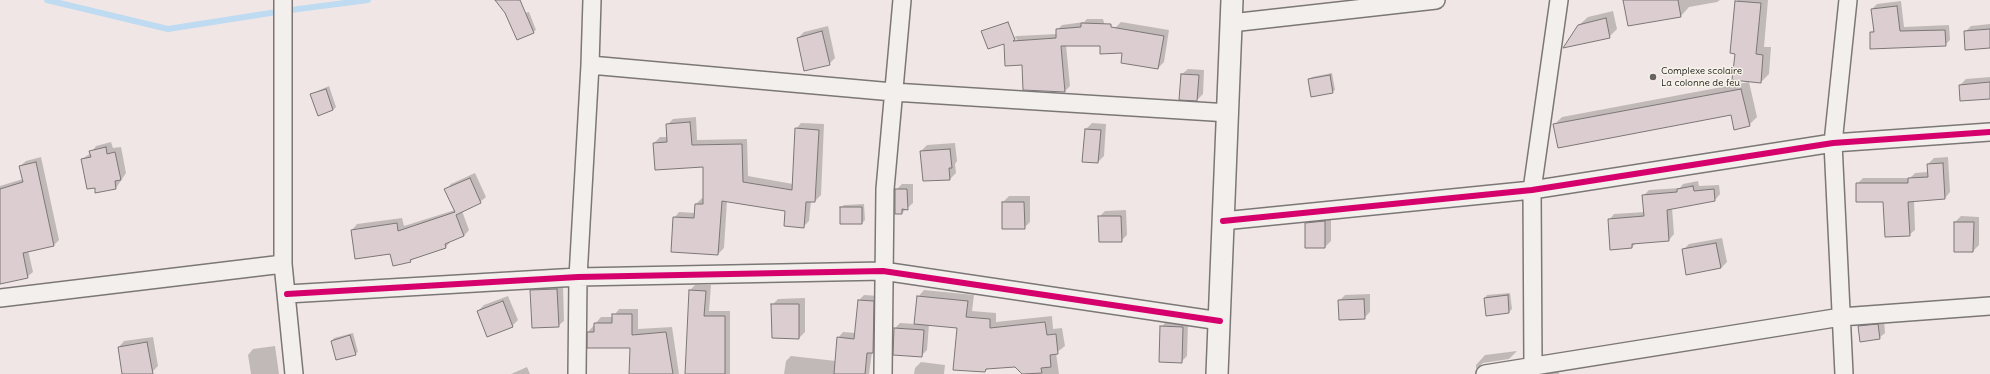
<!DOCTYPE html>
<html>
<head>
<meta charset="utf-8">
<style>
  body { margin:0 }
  canvas { display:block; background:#f1e6e6 }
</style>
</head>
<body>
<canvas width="1990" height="374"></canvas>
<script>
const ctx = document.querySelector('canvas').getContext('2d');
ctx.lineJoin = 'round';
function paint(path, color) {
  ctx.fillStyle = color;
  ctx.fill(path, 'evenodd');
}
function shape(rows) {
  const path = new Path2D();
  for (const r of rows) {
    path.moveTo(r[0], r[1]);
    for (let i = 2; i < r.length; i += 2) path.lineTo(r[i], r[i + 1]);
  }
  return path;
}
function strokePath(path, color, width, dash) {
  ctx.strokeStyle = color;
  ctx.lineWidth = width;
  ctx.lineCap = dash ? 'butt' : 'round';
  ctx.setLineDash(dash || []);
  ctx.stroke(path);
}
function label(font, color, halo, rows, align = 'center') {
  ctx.font = font + ' Delius,sans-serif';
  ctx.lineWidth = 3;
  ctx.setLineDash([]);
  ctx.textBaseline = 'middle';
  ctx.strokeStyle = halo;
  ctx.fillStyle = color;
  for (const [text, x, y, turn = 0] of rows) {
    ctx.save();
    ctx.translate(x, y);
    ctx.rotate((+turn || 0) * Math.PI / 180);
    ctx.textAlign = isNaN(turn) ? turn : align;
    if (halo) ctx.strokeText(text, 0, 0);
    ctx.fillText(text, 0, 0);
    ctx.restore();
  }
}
const shadow = shape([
  [501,0,514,0,525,13,529,12,536,30,533,32],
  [1625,0,1720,0,1717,2,1689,7,1681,16],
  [1737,0,1768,0,1764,47,1771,47,1769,74,1761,82,1736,53],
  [1901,1,1904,27,1949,25,1950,40,1945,45,1871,33,1875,29,1872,9,1877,4],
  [1613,11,1617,29,1609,37,1579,25,1588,17],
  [1087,19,1103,19,1109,40,1104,44,1066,45,1070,86,1065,91,1024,89,1023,64,1006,65,1005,44,1010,39,1017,36,1057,34,1057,30,1062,25,1084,22],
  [1016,38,1017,40,1009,43,1009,41],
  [1121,22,1169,30,1164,62,1158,68,1123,52,1115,28],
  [1990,24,1990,47,1965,32,1971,26],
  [828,26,835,58,829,64,798,38,804,32],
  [1188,69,1204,70,1203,94,1197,100,1182,74],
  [1332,73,1335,90,1332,92,1309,80,1312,77],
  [1990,77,1990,98,1960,85,1966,79],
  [1749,82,1757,117,1749,125,1731,114,1554,125,1562,117],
  [329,86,336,107,333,110,311,94],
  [696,117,697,140,747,139,748,176,793,184,796,129,801,123,824,124,821,195,815,201,811,201,809,221,803,227,786,211,727,201,724,248,718,254,674,218,679,212,696,213,696,204,702,198,704,199,704,166,654,143,660,137,667,137,667,125,673,119],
  [1092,123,1106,124,1104,156,1098,162,1086,129],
  [111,142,113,148,121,147,126,173,116,188,96,192,82,159,91,153,96,146],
  [955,143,957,161,955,164,956,173,950,179,921,151,927,145],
  [41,157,59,240,54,245,28,250,33,272,27,277,0,273,0,186,23,179,20,166,26,161],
  [1948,157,1950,192,1945,198,1914,200,1915,230,1909,235,1884,201,1857,184,1863,178,1910,178,1915,173,1928,172,1928,164,1934,158],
  [475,173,486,197,480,202,462,211,469,230,464,236,451,241,446,247,414,257,410,261,391,253,352,230,357,224,402,218,404,226,455,210,446,190,451,184],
  [1698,181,1699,186,1719,185,1720,194,1715,200,1672,208,1674,234,1669,240,1637,242,1632,247,1609,220,1614,214,1645,212,1643,196,1649,190,1680,188,1683,184],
  [902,184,913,184,913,203,902,213,896,213,896,190],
  [1009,196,1030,196,1030,222,1024,228,1003,202],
  [864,204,865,220,862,223,841,207,844,205],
  [1126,210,1127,235,1121,241,1099,217,1105,211],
  [1331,216,1331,241,1325,247,1306,223,1312,217],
  [1961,216,1979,217,1979,245,1973,251,1955,222],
  [1722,238,1727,262,1721,268,1683,250,1689,244],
  [563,284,564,321,558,326,531,290,537,285],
  [695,285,711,285,709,311,730,311,730,374,686,374,690,290],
  [924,290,974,295,972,311,996,313,996,322,1052,316,1053,329,1062,328,1065,346,1056,353,1059,374,1026,374,1027,366,989,368,985,371,958,328,929,324,927,350,921,356,894,329,900,323,915,324,918,297],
  [1510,293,1512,309,1509,312,1487,315,1485,298,1487,295],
  [1370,294,1370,312,1364,318,1339,301,1345,295],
  [864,295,879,296,878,347,872,352,869,374,784,374,786,361,791,356,836,361,838,338,843,332,856,333,859,300],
  [508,296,518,320,512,326,478,311,484,305],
  [805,298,805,332,799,338,772,305,778,299],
  [619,309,638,309,638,329,672,327,679,374,630,374,631,347,588,332,601,317,613,317],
  [1884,319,1885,333,1879,338,1859,326,1865,320],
  [1167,321,1188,322,1187,356,1181,362,1161,327],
  [353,333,358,352,355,354,332,341,334,338],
  [153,337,158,366,152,372,123,374,119,347,124,341],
  [275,346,279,374,251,374,248,355,253,349],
  [1517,351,1509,359,1483,363,1476,369,1476,365,1485,355],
  [921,362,945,365,944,374,914,374,915,368],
  [527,367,530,374,511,374],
  [1558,370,1559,374,1531,374]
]);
const stream = shape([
  [47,0,168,29,283,11,368,0]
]);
const building = shape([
  [495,0,520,0,534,33,517,40,505,13,495,0],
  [1623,0,1678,0,1681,17,1628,26,1623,0],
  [1735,1,1761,3,1756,54,1763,55,1761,83,1732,80,1735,54,1730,53,1735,1],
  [1897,6,1900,31,1945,30,1946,46,1870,49,1870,32,1874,32,1871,9,1897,6],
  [1606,18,1610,38,1563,48,1578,25,1606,18],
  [1008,22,1015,40,1013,41,1056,38,1056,29,1081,27,1081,23,1111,24,1111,27,1164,36,1158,69,1121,63,1122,53,1100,54,1100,46,1061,46,1065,92,1023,90,1022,65,1005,66,1004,44,988,49,981,31,1008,22],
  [1990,29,1990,48,1965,50,1964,31,1990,29],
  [822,31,830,65,804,71,797,38,822,31],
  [1181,74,1199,75,1197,101,1179,100,1181,74],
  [1330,75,1333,93,1311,97,1308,79,1330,75],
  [1990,82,1990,99,1960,101,1959,85,1990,82],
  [326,89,333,110,318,116,310,94,326,89],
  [1741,89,1750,126,1734,130,1731,115,1558,148,1553,124,1741,89],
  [690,122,692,145,742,144,743,182,792,190,795,128,819,130,815,202,806,202,804,228,784,226,785,211,722,201,718,255,671,252,673,217,694,218,695,204,703,204,703,167,655,170,653,143,667,142,666,124,690,122],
  [1085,129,1101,130,1098,163,1082,162,1085,129],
  [106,147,107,154,115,152,121,180,115,181,116,189,95,193,95,188,87,189,81,159,91,157,89,151,106,147],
  [950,149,952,168,949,168,950,180,923,181,920,151,950,149],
  [36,162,54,246,23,253,28,278,0,284,0,189,23,182,19,166,36,162],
  [1943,163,1945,199,1908,202,1910,236,1885,237,1883,202,1856,202,1856,183,1908,183,1908,178,1928,177,1927,164,1943,163],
  [470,178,481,203,456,215,464,236,445,244,446,248,410,260,411,262,393,266,390,254,355,259,351,230,397,223,398,231,455,212,444,189,470,178],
  [1693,186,1694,191,1714,189,1715,201,1667,210,1669,241,1632,244,1632,248,1610,250,1608,219,1644,216,1642,195,1677,192,1677,189,1693,186],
  [895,189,907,189,908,210,902,209,902,214,895,214,895,189],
  [1002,202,1024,202,1025,229,1002,229,1002,202],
  [840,207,862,207,862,224,840,224,840,207],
  [1098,216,1121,216,1122,242,1099,242,1098,216],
  [1325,221,1325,248,1305,248,1305,223,1325,221],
  [1954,222,1974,222,1973,252,1954,252,1954,222],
  [1716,243,1721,268,1686,275,1682,249,1716,243],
  [557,289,559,327,532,328,530,290,557,289],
  [689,290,706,291,704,316,725,316,725,374,685,374,689,290],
  [1508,295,1509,313,1486,316,1484,298,1508,295],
  [917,296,968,301,966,317,990,319,990,328,1045,322,1047,335,1056,334,1058,354,1050,355,1051,367,1041,368,1042,373,1022,374,1015,367,986,369,985,372,953,370,957,328,914,324,917,296],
  [1364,299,1365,319,1339,320,1338,300,1364,299],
  [858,300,874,301,873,353,867,353,865,374,834,374,837,337,854,339,858,300],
  [503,301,513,327,487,337,477,311,503,301],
  [771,304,799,304,799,339,772,338,771,304],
  [612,314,632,314,632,335,666,332,673,374,629,374,630,348,587,348,587,332,594,332,594,323,612,323,612,314],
  [1878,324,1880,339,1860,342,1858,326,1878,324],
  [1160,326,1183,327,1182,363,1159,362,1160,326],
  [894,328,924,330,922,357,893,355,894,328],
  [350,335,356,355,336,360,331,341,350,335],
  [147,342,153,374,122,374,118,347,147,342]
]);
const minor = shape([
  [283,0,283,264,294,374],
  [1231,23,1436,0],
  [590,65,893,92,1229,113],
  [1223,221,1532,190,1833,143,1990,132],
  [287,294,578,277,883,271,1220,321],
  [0,298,283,264],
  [1533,367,1532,190,1559,0],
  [577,374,578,277,590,65,592,0],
  [883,374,885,189,902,0],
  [1485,374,1841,317,1990,306],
  [1844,374,1833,143,1848,0]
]);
const tertiary = shape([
  [1217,374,1232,0]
]);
const cycleway = shape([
  [1223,221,1532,190,1833,143,1990,132],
  [287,294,578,277,883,271,1220,321]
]);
const markers = [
  [1653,77,4,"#676363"]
];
const poiNames = [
  ["Complexe scolaire",1661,71],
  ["La colonne de feu",1661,83]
];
paint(shadow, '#0003');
strokePath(stream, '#bfdbf1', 6);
paint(building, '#dccdd1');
strokePath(building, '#7c7777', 1);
strokePath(minor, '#7c7777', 20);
strokePath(tertiary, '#7c7777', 24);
strokePath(minor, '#f2efec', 17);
strokePath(tertiary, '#f2efec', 21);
strokePath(cycleway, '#d6006c', 6);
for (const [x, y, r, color] of markers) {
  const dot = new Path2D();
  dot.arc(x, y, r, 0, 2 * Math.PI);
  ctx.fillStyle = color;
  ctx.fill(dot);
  strokePath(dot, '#f7f3e8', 1.5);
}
label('10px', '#1c1c1c', '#f7f3e8', poiNames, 'left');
</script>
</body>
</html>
